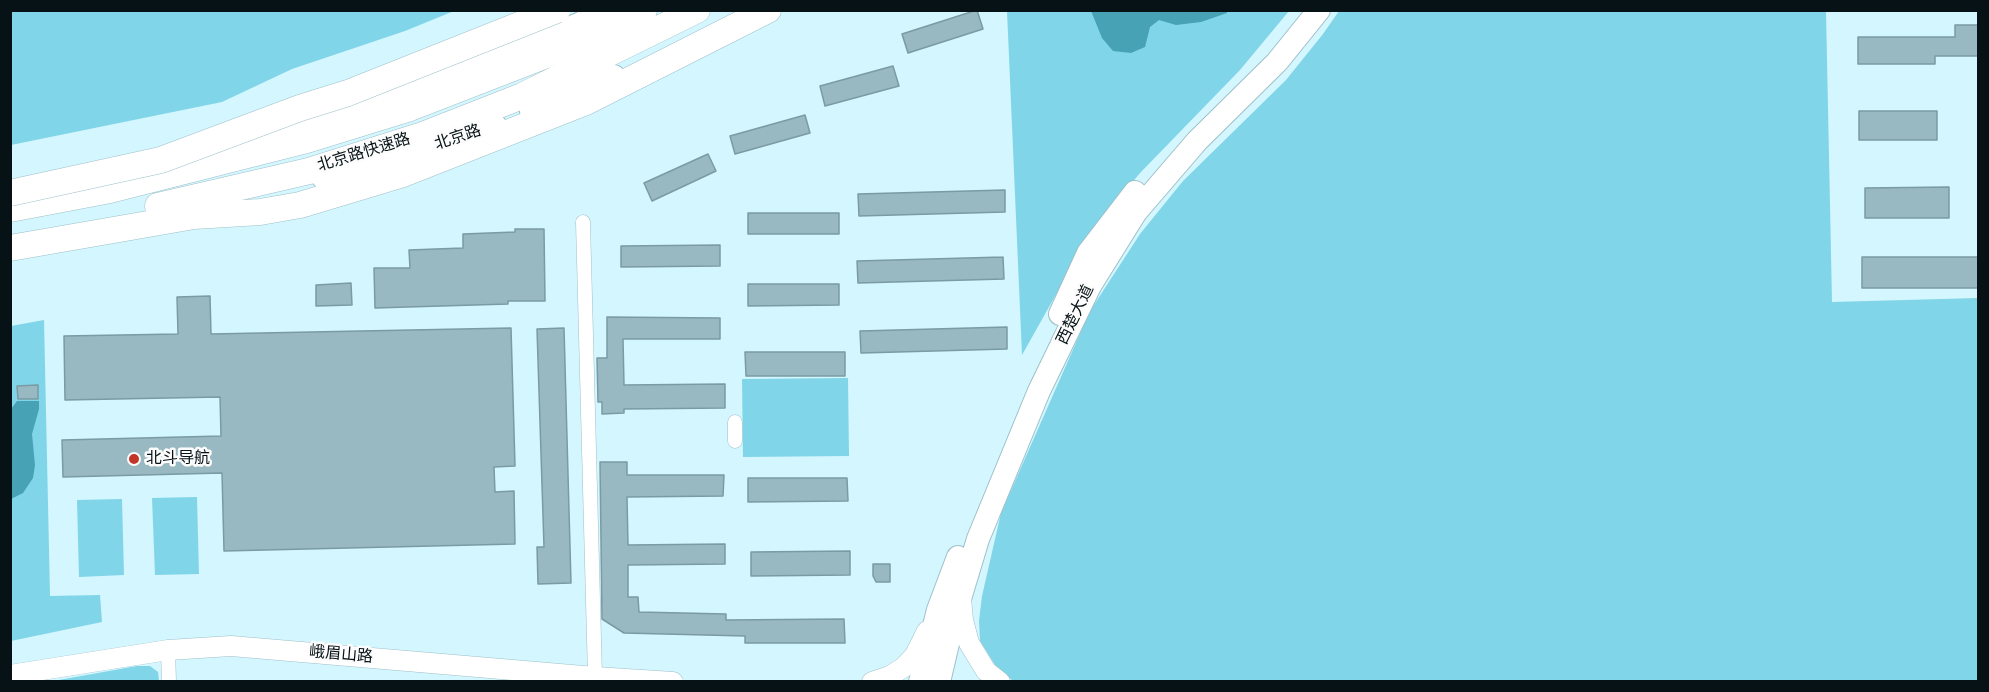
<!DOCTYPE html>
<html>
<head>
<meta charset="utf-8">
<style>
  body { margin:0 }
  #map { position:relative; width:1989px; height:692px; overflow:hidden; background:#d3f6ff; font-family:Roboto,sans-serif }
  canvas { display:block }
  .frame { position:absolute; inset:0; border:12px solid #061215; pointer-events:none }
</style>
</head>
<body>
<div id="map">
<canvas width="1989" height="692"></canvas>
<div class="frame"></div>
</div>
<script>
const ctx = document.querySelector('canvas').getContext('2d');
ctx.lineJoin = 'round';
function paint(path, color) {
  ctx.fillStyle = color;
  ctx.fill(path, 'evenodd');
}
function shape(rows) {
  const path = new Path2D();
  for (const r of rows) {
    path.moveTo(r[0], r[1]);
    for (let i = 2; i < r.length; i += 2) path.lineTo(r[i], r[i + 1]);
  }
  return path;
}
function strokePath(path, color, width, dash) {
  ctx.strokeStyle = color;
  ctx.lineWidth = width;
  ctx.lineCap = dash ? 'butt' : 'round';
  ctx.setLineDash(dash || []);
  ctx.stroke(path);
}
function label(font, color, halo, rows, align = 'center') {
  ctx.font = font + ' Roboto,"Noto Sans SC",sans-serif';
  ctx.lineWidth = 5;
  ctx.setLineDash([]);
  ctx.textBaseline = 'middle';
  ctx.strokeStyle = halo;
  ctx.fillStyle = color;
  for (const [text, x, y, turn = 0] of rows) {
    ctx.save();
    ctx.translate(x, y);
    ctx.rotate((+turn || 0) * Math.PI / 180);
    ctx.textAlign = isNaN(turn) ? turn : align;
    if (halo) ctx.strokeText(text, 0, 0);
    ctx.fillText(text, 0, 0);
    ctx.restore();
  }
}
const green = shape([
  [11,10,454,10,454,11,405,31,292,69,222,102,11,145],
  [1007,11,1289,11,1240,70,1141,172,1117,200,1063,282,1022,355],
  [1339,11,1826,11,1832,302,1978,298,1978,681,1014,682,995,665,980,641,979,621,982,596,1001,513,1090,311,1140,234,1183,181,1286,80,1323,34],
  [44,320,50,596,100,595,102,622,11,641,11,326],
  [848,378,849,456,743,457,742,379],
  [197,497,199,574,155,575,152,498],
  [122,499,124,575,79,577,77,500],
  [137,666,150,666,158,672,159,681,53,681]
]);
const water = shape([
  [1227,11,1227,13,1201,22,1176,25,1159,20,1150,27,1145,47,1131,53,1113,51,1102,38,1091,11],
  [17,401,39,401,39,409,32,434,35,465,33,478,23,493,11,499,11,409]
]);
const building = shape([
  [977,10,983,29,908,53,902,34,977,10],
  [1955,25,1978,25,1978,56,1935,56,1935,64,1858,64,1858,37,1955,37,1955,25],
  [893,66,899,86,825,106,820,86,893,66],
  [1859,111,1937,111,1937,140,1859,140,1859,111],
  [805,115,810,133,735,154,730,136,805,115],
  [708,154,716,171,652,201,644,183,708,154],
  [1949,187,1949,218,1865,218,1865,188,1949,187],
  [1005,190,1005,212,859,216,858,194,1005,190],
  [748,213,839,213,839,234,748,234,748,213],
  [515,229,544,229,545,301,508,301,508,304,375,308,374,268,410,268,409,250,463,248,463,234,515,232,515,229],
  [720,245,720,266,621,267,621,246,720,245],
  [1003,257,1004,279,858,283,857,261,1003,257],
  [1862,257,1978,257,1978,288,1862,288,1862,257],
  [351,283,352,305,316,306,316,285,351,283],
  [748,284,839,284,839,305,748,306,748,284],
  [210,296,211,334,511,328,515,466,494,467,495,492,514,491,515,544,224,551,222,473,63,477,62,440,221,436,220,397,65,400,64,336,178,334,177,297,210,296],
  [607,317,720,318,720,339,623,339,624,385,725,384,725,408,624,409,624,413,602,414,602,402,598,402,597,358,607,358,607,317],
  [1007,327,1007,349,861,353,860,331,1007,327],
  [564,328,571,583,538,584,537,547,544,547,537,329,564,328],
  [745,352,845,352,845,376,746,376,745,352],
  [38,385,38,399,18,399,17,386,38,385],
  [600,462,627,462,627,475,724,475,723,496,627,497,628,545,725,544,725,564,628,565,628,597,638,597,639,612,726,614,726,620,844,619,845,643,745,643,745,636,624,633,602,619,600,462],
  [748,478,847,478,848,501,748,502,748,478],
  [850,551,850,575,751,576,751,552,850,551],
  [873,564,890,564,890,582,876,582,873,576,873,564]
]);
const street = shape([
  [583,222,595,677],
  [735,422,735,441],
  [168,650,169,682]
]);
const secondary = shape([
  [961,598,963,620,969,643,986,671,1000,682],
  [10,675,168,650,231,646,595,677,673,682],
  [872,682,890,676,904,667,915,655,927,631]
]);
const primary = shape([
  [531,111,614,76],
  [229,145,348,112,579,24,606,10],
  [323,178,376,165,496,126],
  [1060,314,1088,253,1135,192],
  [920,682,938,610,958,557],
  [939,682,953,622,978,539,1039,391,1090,286,1136,212,1197,141,1277,62,1319,10]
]);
const highway = shape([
  [158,206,309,171,420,136,522,96,697,10],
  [10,209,110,190,303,141,410,108,544,56,644,10],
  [10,248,194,216,260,212,300,205,403,174,586,102,768,10]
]);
const highwayBridge = shape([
  [10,193,161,160,300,108,348,93,557,10]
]);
const markers = [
  [134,459,6,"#c23529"]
];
const streetNames = [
  ["北京路",458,138,-18],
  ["北京路快速路",364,153,-17],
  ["西楚大道",1076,315,-64],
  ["峨眉山路",341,655,5]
];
const poiNames = [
  ["北斗导航",146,459]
];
paint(green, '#81d5e8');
paint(water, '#47a2b5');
paint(building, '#98b9c1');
strokePath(building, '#7a9ba3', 1.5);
strokePath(street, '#9ec0c8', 15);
strokePath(secondary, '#9ec0c8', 21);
strokePath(primary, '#9ec0c8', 24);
strokePath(highway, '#9ec0c8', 27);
strokePath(street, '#fff', 14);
strokePath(secondary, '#fff', 20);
strokePath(primary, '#fff', 22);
strokePath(highway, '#fff', 26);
strokePath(highwayBridge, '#9ec0c8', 27, []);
strokePath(highwayBridge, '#fff', 26);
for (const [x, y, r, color] of markers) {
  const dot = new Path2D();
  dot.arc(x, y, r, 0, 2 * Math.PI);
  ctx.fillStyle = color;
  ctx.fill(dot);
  strokePath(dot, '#fcfcfc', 2);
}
label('16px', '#061215', '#fcfcfc', streetNames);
label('16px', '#061215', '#fcfcfc', poiNames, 'left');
</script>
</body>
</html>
